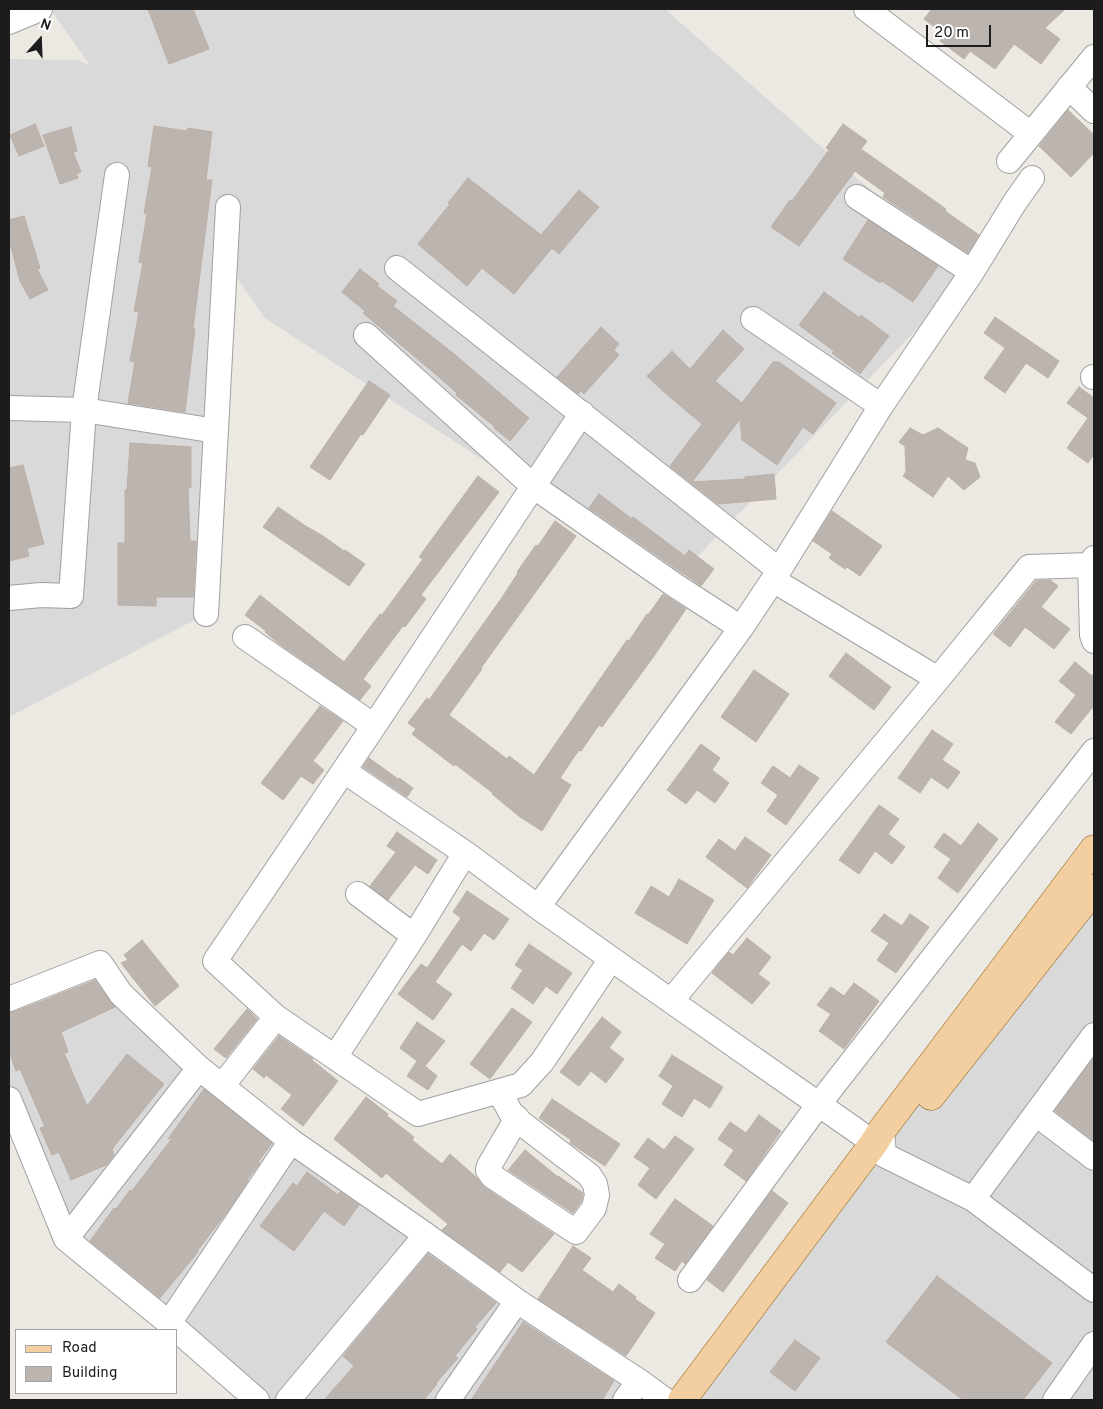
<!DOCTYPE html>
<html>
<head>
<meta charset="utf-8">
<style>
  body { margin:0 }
  #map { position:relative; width:1103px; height:1409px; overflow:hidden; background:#ece9e2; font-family:Overpass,sans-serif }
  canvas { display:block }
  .frame { position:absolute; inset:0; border:10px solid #1c1c1c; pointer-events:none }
  .legend { position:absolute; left:15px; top:1329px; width:162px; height:65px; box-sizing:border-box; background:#fff; border:1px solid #a4a4a4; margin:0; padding:6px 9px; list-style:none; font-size:15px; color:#1c1c1c }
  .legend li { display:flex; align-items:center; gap:10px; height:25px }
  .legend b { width:25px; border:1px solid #a4a4a4 }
  .north { position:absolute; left:15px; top:15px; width:50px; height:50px; -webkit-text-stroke:4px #fff; paint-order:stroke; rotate:20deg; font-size:14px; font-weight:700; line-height:20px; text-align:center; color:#1c1c1c }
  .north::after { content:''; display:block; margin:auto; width:18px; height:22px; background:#1c1c1c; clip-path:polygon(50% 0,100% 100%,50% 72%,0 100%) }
  .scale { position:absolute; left:926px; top:25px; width:65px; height:22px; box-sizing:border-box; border:2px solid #1c1c1c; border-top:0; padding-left:6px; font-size:15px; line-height:18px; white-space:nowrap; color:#1c1c1c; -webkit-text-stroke:4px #fff; paint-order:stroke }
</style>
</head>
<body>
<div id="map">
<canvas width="1103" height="1409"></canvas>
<div class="frame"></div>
<ul class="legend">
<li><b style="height:6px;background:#f3cea0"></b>Road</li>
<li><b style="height:14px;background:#bcb4af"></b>Building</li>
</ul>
<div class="north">N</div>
<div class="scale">20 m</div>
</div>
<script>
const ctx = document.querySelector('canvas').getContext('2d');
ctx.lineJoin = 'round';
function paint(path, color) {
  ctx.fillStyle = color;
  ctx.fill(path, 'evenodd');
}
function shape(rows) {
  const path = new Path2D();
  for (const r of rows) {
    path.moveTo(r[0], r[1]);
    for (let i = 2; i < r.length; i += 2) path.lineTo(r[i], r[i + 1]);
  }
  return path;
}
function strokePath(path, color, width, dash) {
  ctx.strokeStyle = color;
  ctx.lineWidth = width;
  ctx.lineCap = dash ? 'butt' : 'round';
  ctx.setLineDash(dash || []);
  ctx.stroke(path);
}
const residential = shape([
  [50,9,665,9,968,276,672,583,265,318,230,268,206,614,9,717,9,59,77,60,90,65],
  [1094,872,1094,1400,693,1400],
  [120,994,290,1144,638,1384,626,1400,266,1400,66,1239,9,1089,9,1008]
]);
const building = shape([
  [148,9,193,9,209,49,169,64,148,9],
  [932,9,1065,9,1045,28,1060,39,1041,64,1014,44,995,69,970,51,964,59,940,41,945,35,924,19,932,9],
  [1068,110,1094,135,1094,153,1071,177,1039,146,1068,110],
  [35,124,44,146,19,156,10,135,35,124],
  [843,124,867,141,861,149,946,209,945,211,979,235,968,253,883,197,885,193,855,171,799,246,771,227,790,200,792,201,829,150,826,148,843,124],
  [154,126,187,131,188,128,212,132,206,180,212,180,193,328,195,329,185,412,128,403,135,362,130,361,139,312,134,311,143,263,139,262,147,214,144,213,152,167,148,166,154,126],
  [71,127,77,151,73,152,81,172,76,174,78,178,60,184,43,135,71,127],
  [468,178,541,235,579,190,599,207,559,254,552,248,514,294,482,268,467,286,418,244,450,204,448,203,468,178],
  [24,216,40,268,37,269,48,290,30,299,20,281,9,239,9,220,24,216],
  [868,220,938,266,913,302,882,281,880,283,843,259,868,220],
  [360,269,379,284,377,286,397,301,393,306,453,353,529,418,510,441,494,428,495,427,456,395,457,393,440,378,363,313,365,311,342,292,360,269],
  [824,292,860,318,861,315,889,336,860,374,832,353,834,351,799,325,824,292],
  [995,317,1059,361,1048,378,1026,363,1005,393,984,378,1005,348,984,333,995,317],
  [601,327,619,344,614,350,619,355,584,394,581,391,578,394,557,377,601,327],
  [723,330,744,349,715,381,742,403,773,362,779,362,836,403,813,434,803,427,777,465,742,440,740,419,692,482,745,479,745,477,774,474,776,499,718,504,670,466,702,424,665,393,647,376,672,351,690,369,723,330],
  [369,381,390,395,363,435,361,434,330,480,310,467,369,381],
  [1079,387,1094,398,1094,454,1088,463,1067,448,1088,418,1067,403,1079,387],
  [910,428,923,435,938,428,968,448,965,460,975,463,980,477,964,490,948,476,933,497,903,476,906,472,905,446,899,442,910,428],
  [130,443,191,447,191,488,188,488,190,541,196,541,193,597,156,597,156,606,118,605,118,543,125,543,125,490,127,490,130,443],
  [23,465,44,544,27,548,29,556,9,561,9,468,23,465],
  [478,476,499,492,421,595,426,599,405,627,403,626,363,679,371,686,360,700,278,643,265,632,266,631,245,615,260,595,344,662,380,614,382,615,423,559,419,557,478,476],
  [599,494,632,519,633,517,685,556,689,550,714,569,701,586,589,508,599,494],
  [278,507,304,525,323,536,344,551,345,550,365,564,349,586,263,527,278,507],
  [832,511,882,546,860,576,847,567,845,569,829,558,832,554,813,541,832,511],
  [555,521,576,536,501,640,481,668,482,669,449,715,507,759,509,756,534,775,627,640,629,641,647,614,648,615,663,594,686,609,654,656,602,727,599,725,581,751,579,750,560,778,571,785,542,831,520,817,492,794,493,793,455,764,454,766,412,734,416,729,408,723,427,698,429,700,501,599,518,573,517,572,536,545,538,546,555,521],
  [1050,580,1058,586,1041,607,1070,629,1054,649,1025,627,1010,647,993,634,1036,581,1050,580],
  [846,653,891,687,874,710,829,676,846,653],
  [1075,662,1092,676,1094,673,1094,709,1092,708,1071,734,1055,722,1076,695,1059,681,1075,662],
  [754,670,789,694,756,742,721,717,754,670],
  [320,706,343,721,313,761,324,770,313,784,301,776,283,800,261,783,320,706],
  [932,730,953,744,942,760,960,772,948,789,931,777,920,793,898,778,932,730],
  [701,744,720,758,712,770,729,783,715,803,697,790,686,804,667,790,701,744],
  [369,758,398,779,399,778,413,788,407,797,363,767,369,758],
  [799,765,819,778,786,825,767,811,778,795,761,783,773,766,790,778,799,765],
  [879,805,899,819,888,834,905,847,892,864,875,851,859,874,839,860,879,805],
  [978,823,998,839,958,893,938,878,951,859,934,847,944,833,961,846,978,823],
  [397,832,437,860,428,874,415,865,388,900,370,886,396,852,387,846,397,832],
  [745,837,771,855,747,888,706,857,719,839,735,851,745,837],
  [679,879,714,900,687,944,635,913,651,886,669,897,679,879],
  [467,891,509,919,494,940,484,933,471,951,462,944,435,982,452,994,433,1020,398,994,421,964,427,968,461,918,453,912,467,891],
  [884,914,902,926,910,914,929,927,896,973,877,960,889,943,871,931,884,914],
  [747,938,771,957,758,974,770,983,752,1004,712,973,729,952,733,955,747,938],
  [142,940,179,986,155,1006,121,963,128,960,124,955,142,940],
  [529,944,572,973,557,994,546,986,533,1004,511,988,523,970,515,965,529,944],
  [95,980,115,1007,61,1032,68,1052,64,1053,87,1106,127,1054,164,1084,112,1149,114,1155,106,1165,71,1180,59,1152,52,1155,40,1128,45,1127,20,1069,16,1071,9,1051,9,1012,14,1012,95,980],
  [854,983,879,1001,844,1049,819,1031,831,1014,817,1005,831,987,844,996,854,983],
  [512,1008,532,1022,490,1079,470,1064,512,1008],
  [247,1009,257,1019,226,1058,214,1049,247,1009],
  [602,1017,621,1032,609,1048,624,1059,606,1083,591,1071,579,1086,560,1072,602,1017],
  [417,1022,445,1041,425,1066,437,1076,428,1090,407,1076,417,1061,400,1048,417,1022],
  [279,1036,307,1055,313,1059,312,1060,338,1081,303,1126,281,1109,292,1095,266,1075,264,1078,253,1069,279,1036],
  [672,1055,723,1087,710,1108,694,1098,682,1117,662,1104,673,1086,659,1076,672,1055],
  [1094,1058,1094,1141,1055,1111,1094,1058],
  [204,1089,272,1143,258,1162,260,1163,247,1180,248,1181,227,1212,197,1251,198,1252,160,1298,90,1241,114,1208,116,1209,130,1190,131,1192,154,1162,173,1137,168,1139,204,1089],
  [366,1097,388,1114,387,1116,414,1137,412,1140,442,1164,450,1154,476,1177,484,1187,554,1234,522,1272,508,1262,500,1272,442,1230,448,1224,386,1173,382,1178,334,1139,366,1097],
  [552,1099,620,1144,605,1166,570,1143,571,1140,539,1118,552,1099],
  [759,1115,781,1131,746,1181,724,1165,734,1150,718,1139,730,1122,746,1133,759,1115],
  [675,1136,694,1149,656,1199,638,1185,650,1168,634,1157,648,1138,664,1150,675,1136],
  [525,1150,558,1177,558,1176,583,1193,581,1202,573,1213,508,1170,525,1150],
  [307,1172,338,1195,340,1192,359,1205,344,1226,324,1211,294,1251,260,1226,293,1183,297,1186,307,1172],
  [772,1191,788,1203,723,1292,707,1280,772,1191],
  [675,1199,713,1226,685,1264,682,1261,675,1271,655,1258,665,1244,650,1234,675,1199],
  [573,1246,591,1258,582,1270,613,1292,619,1284,636,1297,635,1299,655,1313,626,1356,538,1299,573,1246],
  [428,1254,496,1303,475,1327,477,1329,455,1356,458,1358,436,1383,437,1384,424,1400,324,1400,354,1366,343,1356,428,1254],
  [937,1276,1052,1363,1023,1400,963,1400,886,1342,937,1276],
  [523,1322,614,1381,602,1400,471,1400,523,1322],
  [795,1340,820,1358,795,1391,770,1372,795,1340]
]);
const minor = shape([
  [866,9,1031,134],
  [9,22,40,9],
  [1069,87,1094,111],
  [1009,161,1094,57],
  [857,197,972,272],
  [397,268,779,570],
  [753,319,881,406],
  [366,335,533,486,676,586,741,628],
  [1093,377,1094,377],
  [9,408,84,410,216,431],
  [582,413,374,726,215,961,276,1017,418,1114,521,1085,542,1062,611,959],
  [1090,565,1092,635,1094,641],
  [773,580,938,679],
  [9,598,41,595,71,596,84,410,117,175],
  [206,614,228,207],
  [245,637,374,726],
  [344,771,465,853,538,907,671,1001,874,1143],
  [358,894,414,936],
  [538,907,741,628,773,580,881,406,972,272,1015,202,1032,178],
  [9,999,100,963,121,994,199,1068,291,1141,426,1235,517,1301,639,1381,665,1400],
  [671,1001,938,679,1029,567,1090,565,1094,558],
  [335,1057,414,936,465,853],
  [222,1086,276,1017],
  [499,1091,511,1113,517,1118,520,1122,589,1175,595,1184,597,1195,594,1208,576,1232,492,1176,488,1170,489,1166,517,1118],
  [9,1099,66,1239,169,1323,257,1400],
  [1036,1114,1094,1158],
  [882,1130,884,1155,973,1199,1094,1290],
  [973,1199,1094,1035],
  [66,1239,199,1068],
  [690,1280,819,1104,1094,751],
  [169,1323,291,1141],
  [288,1400,426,1235],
  [448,1400,517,1301],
  [625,1400,639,1381],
  [1055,1400,1094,1344]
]);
const major = shape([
  [931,1096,1094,889],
  [682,1400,874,1143,882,1130,1094,849]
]);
paint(residential, '#dad9d9');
paint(building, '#bcb4af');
strokePath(building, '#bcafa6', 1);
strokePath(minor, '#a0a0a0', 26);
strokePath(major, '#865c0d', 29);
strokePath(minor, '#fff', 24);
strokePath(major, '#f3cea0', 28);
</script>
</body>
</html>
